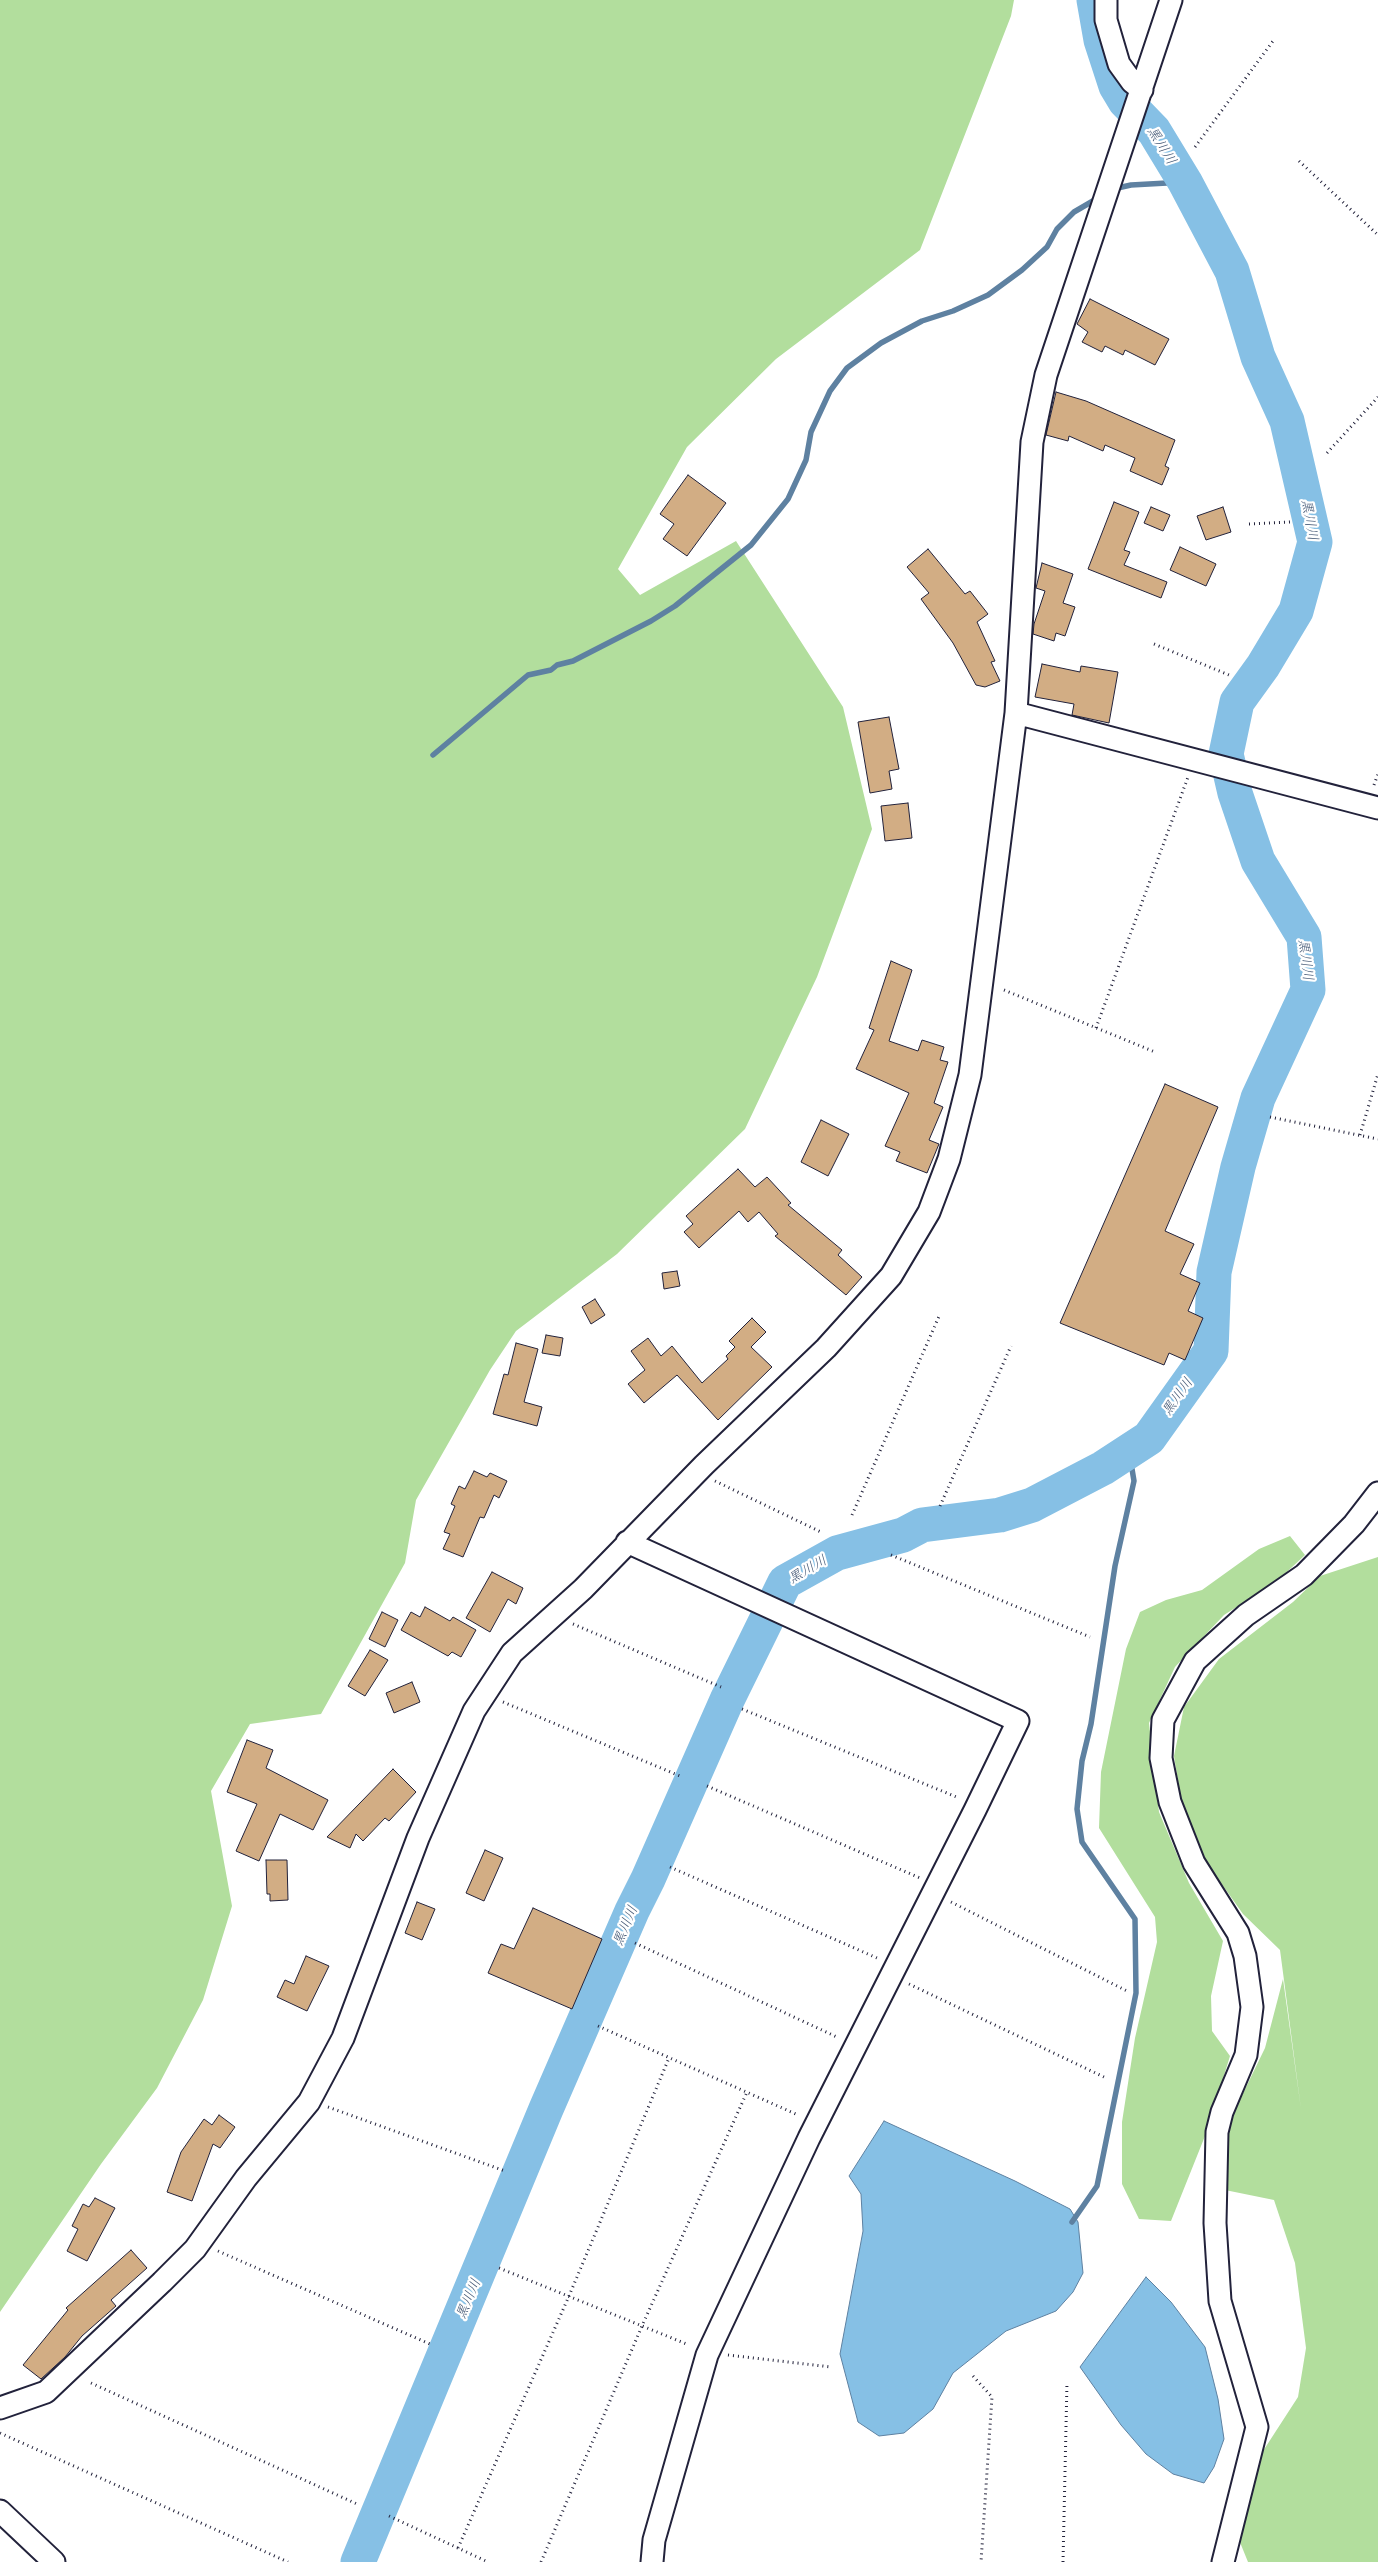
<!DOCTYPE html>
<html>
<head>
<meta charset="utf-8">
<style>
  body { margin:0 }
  canvas { display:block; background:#fff }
</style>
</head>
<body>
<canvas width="1378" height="2562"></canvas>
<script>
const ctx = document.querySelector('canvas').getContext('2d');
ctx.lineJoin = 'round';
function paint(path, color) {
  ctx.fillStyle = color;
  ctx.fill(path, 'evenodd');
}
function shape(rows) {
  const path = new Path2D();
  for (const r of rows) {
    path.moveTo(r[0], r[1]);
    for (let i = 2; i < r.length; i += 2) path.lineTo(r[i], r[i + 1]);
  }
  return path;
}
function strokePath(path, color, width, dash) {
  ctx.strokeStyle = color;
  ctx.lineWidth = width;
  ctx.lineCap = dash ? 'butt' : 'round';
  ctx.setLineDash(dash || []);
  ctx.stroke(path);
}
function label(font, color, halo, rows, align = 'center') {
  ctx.font = font + ' "Balsamiq Sans","Klee One",sans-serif';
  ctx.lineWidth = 4.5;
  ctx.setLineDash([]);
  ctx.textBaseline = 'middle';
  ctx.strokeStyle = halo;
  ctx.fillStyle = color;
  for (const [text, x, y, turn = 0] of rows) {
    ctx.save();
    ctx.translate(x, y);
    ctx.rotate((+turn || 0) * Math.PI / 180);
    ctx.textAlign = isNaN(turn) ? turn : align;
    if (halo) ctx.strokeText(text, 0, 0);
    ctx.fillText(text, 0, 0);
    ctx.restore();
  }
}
const green = shape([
  [0,0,1014,0,1011,16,920,250,776,359,687,447,618,569,640,595,736,541,843,707,872,829,817,977,745,1129,617,1254,516,1331,490,1370,416,1500,405,1563,321,1714,250,1724,211,1791,232,1906,203,2000,157,2088,101,2164,0,2312],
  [1290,1536,1305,1555,1276,1582,1224,1615,1175,1667,1149,1723,1159,1812,1189,1883,1223,1941,1211,1996,1212,2031,1230,2056,1207,2131,1171,2221,1139,2219,1122,2184,1122,2122,1135,2038,1157,1942,1155,1917,1099,1828,1101,1772,1126,1649,1140,1612,1166,1600,1202,1590,1259,1549],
  [1378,1557,1378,2562,1248,2562,1235,2530,1252,2468,1298,2397,1306,2348,1295,2263,1274,2200,1225,2190,1222,2167,1233,2114,1265,2048,1283,1979,1301,2109,1280,1950,1243,1914,1206,1862,1181,1800,1174,1756,1184,1707,1219,1659,1293,1602,1320,1576]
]);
const water = shape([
  [884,2121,1015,2181,1070,2209,1078,2222,1083,2273,1073,2292,1056,2311,1006,2331,953,2373,933,2409,904,2433,879,2436,858,2422,840,2354,863,2231,861,2194,849,2176,884,2121],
  [1146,2277,1171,2302,1205,2347,1218,2399,1224,2439,1214,2467,1204,2483,1173,2474,1146,2454,1121,2425,1080,2367,1146,2277]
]);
const stream = shape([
  [1113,189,1131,185,1185,182],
  [433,755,528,675,551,670,557,665,573,661,651,621,675,606,751,545,788,499,806,460,811,432,830,391,847,368,881,343,922,321,953,311,988,295,1022,270,1047,247,1057,229,1074,212,1098,198],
  [1072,2222,1097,2186,1136,1993,1135,1919,1082,1842,1077,1809,1082,1761,1091,1724,1115,1566,1134,1481,1130,1457,1127,1454]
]);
const river = shape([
  [358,2562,546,2109,632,1911,648,1879,727,1700,785,1582,837,1553,903,1535,922,1525,1000,1515,1032,1505,1103,1468,1149,1438,1211,1351,1214,1272,1238,1167,1258,1098,1308,990,1304,937,1258,861,1235,793,1226,754,1237,702,1263,666,1296,611,1315,542,1287,421,1258,357,1232,271,1185,182,1154,131,1125,101,1116,86,1101,40,1094,0]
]);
const building = shape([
  [1090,299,1169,339,1155,365,1125,350,1123,355,1105,346,1102,352,1082,342,1088,332,1077,324,1090,299],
  [1056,392,1086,401,1175,440,1165,466,1169,468,1162,485,1130,471,1135,458,1105,445,1103,451,1069,436,1068,441,1046,435,1056,392],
  [688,475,726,503,687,556,663,539,674,524,660,514,688,475],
  [1114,502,1139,512,1124,550,1130,552,1124,565,1167,582,1161,598,1088,569,1114,502],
  [1151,507,1170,515,1163,531,1144,523,1151,507],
  [1223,507,1231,532,1206,540,1197,516,1223,507],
  [1180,547,1216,564,1206,586,1170,570,1180,547],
  [928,549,965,594,970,591,988,614,977,622,995,661,991,662,1000,681,985,687,976,685,953,643,921,599,929,593,907,567,928,549],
  [1042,563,1073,574,1063,603,1075,607,1065,636,1056,633,1054,641,1033,634,1034,624,1045,591,1036,588,1042,563],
  [1042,664,1080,672,1081,666,1118,672,1109,723,1072,715,1074,704,1035,697,1042,664],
  [889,717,899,769,889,771,892,789,870,793,858,722,889,717],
  [908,803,912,838,885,841,881,806,908,803],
  [891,961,912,970,889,1041,918,1051,922,1040,944,1047,940,1060,948,1062,934,1103,943,1107,929,1140,939,1144,927,1173,896,1161,900,1152,885,1146,909,1093,856,1069,874,1030,869,1028,891,961],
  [1165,1084,1218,1107,1165,1231,1194,1244,1180,1274,1200,1283,1188,1311,1203,1318,1185,1360,1169,1353,1164,1365,1060,1323,1165,1084],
  [821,1120,849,1134,828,1176,801,1162,821,1120],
  [738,1169,755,1187,767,1177,791,1203,788,1205,842,1250,838,1255,862,1277,846,1295,775,1236,778,1234,759,1212,748,1222,739,1211,699,1248,684,1232,693,1224,686,1216,738,1169],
  [677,1271,680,1286,664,1289,662,1273,677,1271],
  [595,1299,605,1315,591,1324,582,1307,595,1299],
  [752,1318,766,1332,751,1347,772,1367,718,1420,677,1375,644,1403,628,1384,645,1370,631,1351,648,1338,661,1356,672,1346,702,1383,728,1359,726,1356,735,1347,729,1341,752,1318],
  [546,1335,563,1338,560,1356,542,1353,546,1335],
  [516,1343,538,1349,524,1402,542,1407,537,1426,493,1414,504,1374,508,1375,516,1343],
  [474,1471,487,1477,490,1473,507,1481,499,1498,494,1495,484,1518,480,1517,463,1557,443,1549,450,1534,444,1532,455,1506,451,1504,459,1486,465,1489,474,1471],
  [492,1572,523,1588,516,1604,508,1599,490,1632,466,1618,492,1572],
  [425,1607,450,1621,453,1617,476,1630,461,1657,452,1652,448,1656,401,1630,411,1612,420,1617,425,1607],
  [382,1612,398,1620,385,1647,369,1639,382,1612],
  [370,1650,388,1660,365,1696,348,1686,370,1650],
  [412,1682,420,1702,394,1713,386,1693,412,1682],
  [247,1740,273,1750,266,1768,328,1800,313,1830,280,1814,259,1861,236,1851,257,1804,227,1792,247,1740],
  [393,1769,416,1792,389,1821,385,1818,363,1841,356,1834,350,1848,327,1837,393,1769],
  [485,1850,503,1858,484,1901,466,1893,485,1850],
  [266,1860,287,1860,288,1900,270,1901,270,1894,267,1894,266,1860],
  [417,1902,435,1909,422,1940,405,1933,417,1902],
  [533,1908,602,1939,572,2009,488,1973,501,1944,514,1949,533,1908],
  [306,1956,329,1966,307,2011,277,1997,285,1980,294,1984,306,1956],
  [219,2115,235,2127,220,2148,213,2144,192,2201,167,2192,181,2152,204,2119,212,2125,219,2115],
  [95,2198,115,2208,87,2261,67,2251,78,2229,72,2226,83,2204,89,2207,95,2198],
  [131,2250,147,2268,111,2300,116,2306,82,2336,65,2357,41,2379,23,2365,68,2310,66,2308,131,2250]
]);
const path = shape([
  [1195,147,1273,41],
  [1299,161,1378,235],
  [1327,453,1378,397],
  [1249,524,1291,522],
  [1154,644,1229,675],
  [1374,785,1378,774],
  [1004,990,1155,1052],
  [1096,1028,1188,777],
  [1270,1117,1378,1139],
  [1360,1135,1378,1074],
  [715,1481,823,1533],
  [940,1506,1011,1346],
  [852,1515,940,1314],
  [891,1555,1090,1637],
  [573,1624,721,1687],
  [503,1702,680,1776],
  [742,1709,959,1798],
  [707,1786,920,1878],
  [670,1867,877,1958],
  [951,1902,1127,1991],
  [635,1943,839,2038],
  [909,1984,1106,2078],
  [598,2026,798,2115],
  [328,2107,505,2171],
  [218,2251,432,2345],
  [499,2268,689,2345],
  [728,2355,831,2367],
  [973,2376,992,2397,981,2562],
  [91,2383,357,2504],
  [0,2433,288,2562],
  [389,2516,488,2562],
  [458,2548,569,2296,669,2058],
  [541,2562,642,2326,747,2092],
  [1063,2562,1067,2382]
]);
const minor = shape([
  [1106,0,1106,20,1119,64,1132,82,1142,90],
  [1016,713,1378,808],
  [627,1542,1018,1721,975,1810,809,2138,707,2355,654,2540,652,2562],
  [0,2408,46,2392,162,2282,195,2249,246,2178,309,2102,343,2038,418,1838,474,1711,512,1653,583,1589,704,1465,826,1348,891,1276,929,1212,949,1159,970,1075,1016,713,1032,442,1046,375,1171,0],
  [0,2511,54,2562],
  [1223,2562,1257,2427,1220,2301,1215,2223,1217,2132,1222,2112,1246,2055,1252,2007,1245,1956,1238,1933,1194,1863,1170,1802,1161,1758,1163,1720,1195,1661,1246,1615,1304,1575,1354,1524,1378,1493]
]);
const waterNames = [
  ["黒川川",1161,146,58],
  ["黒川川",1309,520,80],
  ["黒川川",1305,960,83],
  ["黒川川",1178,1397,-55],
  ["黒川川",808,1570,-30],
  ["黒川川",626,1926,-67],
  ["黒川川",469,2299,-67]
];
paint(green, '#b2de9d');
paint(water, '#86c0e5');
strokePath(water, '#5e81a1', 1);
strokePath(stream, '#5e81a1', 5.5);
strokePath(river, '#86c0e5', 35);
paint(building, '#d2ad84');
strokePath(building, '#22223b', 1);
strokePath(minor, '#22223b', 25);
strokePath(path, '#22223b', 3, [1, 4]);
strokePath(minor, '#fff', 21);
label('italic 14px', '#455976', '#fff', waterNames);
</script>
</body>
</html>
